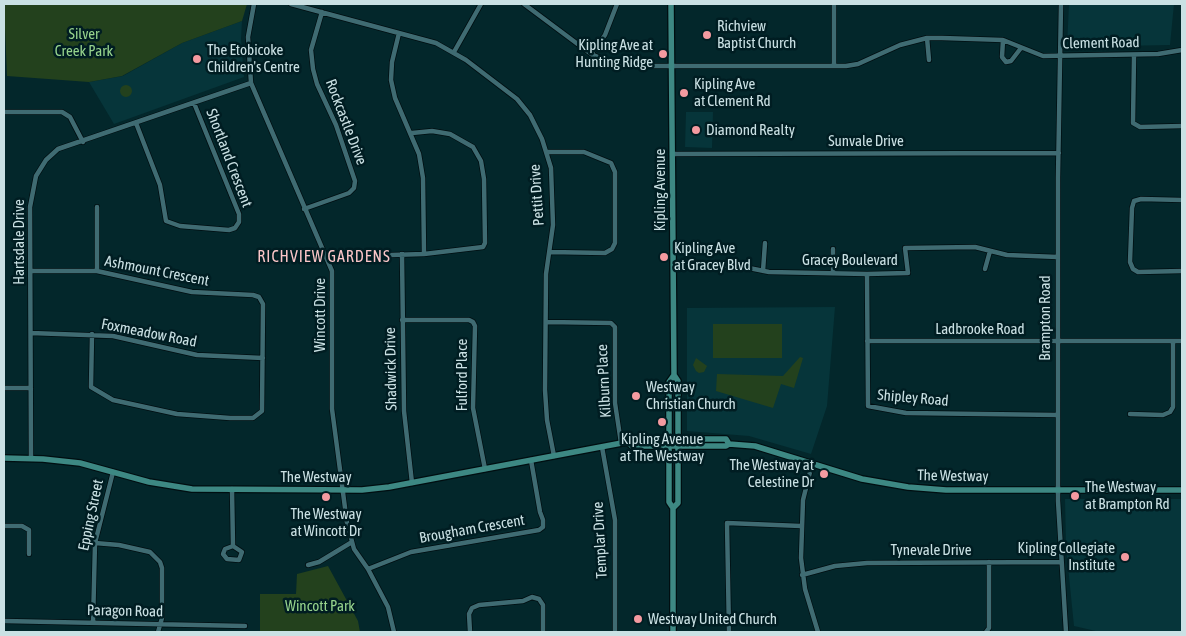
<!DOCTYPE html>
<html>
<head>
<meta charset="utf-8">
<style>
  body { margin:0 }
  #map { position:relative; width:1186px; height:636px; overflow:hidden; background:#03272b; font-family:"Asap Condensed",sans-serif }
  canvas { display:block }
  .frame { position:absolute; inset:0; border:5px solid #cae1e4; pointer-events:none }
</style>
</head>
<body>
<div id="map">
<canvas width="1186" height="636"></canvas>
<div class="frame"></div>
</div>
<script>
const ctx = document.querySelector('canvas').getContext('2d');
ctx.lineJoin = 'round';
function paint(path, color) {
  ctx.fillStyle = color;
  ctx.fill(path, 'evenodd');
}
function shape(rows) {
  const path = new Path2D();
  for (const r of rows) {
    if (r.length === 3) {
      path.moveTo(r[0] + r[2], r[1]);
      path.arc(r[0], r[1], r[2], 0, 2 * Math.PI);
      continue;
    }
    path.moveTo(r[0], r[1]);
    for (let i = 2; i < r.length; i += 2) path.lineTo(r[i], r[i + 1]);
  }
  return path;
}
function strokePath(path, color, width, dash) {
  ctx.strokeStyle = color;
  ctx.lineWidth = width;
  ctx.lineCap = dash ? 'butt' : 'round';
  ctx.setLineDash(dash || []);
  ctx.stroke(path);
}
function label(font, color, halo, rows, align = 'center') {
  ctx.font = font + ' "Asap Condensed",sans-serif';
  ctx.lineWidth = 5;
  ctx.setLineDash([]);
  ctx.textBaseline = 'middle';
  ctx.strokeStyle = halo;
  ctx.fillStyle = color;
  for (const [text, x, y, turn = 0] of rows) {
    ctx.save();
    ctx.translate(x, y);
    ctx.rotate((+turn || 0) * Math.PI / 180);
    ctx.textAlign = isNaN(turn) ? turn : align;
    if (halo) ctx.strokeText(text, 0, 0);
    ctx.fillText(text, 0, 0);
    ctx.restore();
  }
}
const built = shape([
  [1069,4,1174,4,1170,45,1067,47],
  [242,21,241,39,244,77,114,124,89,82,123,76,182,43],
  [686,112,713,112,712,148,685,147],
  [835,307,827,406,811,454,749,436,687,431,687,308],
  [1065,499,1182,499,1182,632,1100,632,1074,626,1066,547]
]);
const green = shape([
  [4,4,247,4,242,21,182,43,122,76,89,82,7,76],
  [126,91,6],
  [713,324,782,324,782,358,713,358],
  [800,357,803,358,794,388,781,384,773,408,716,391,717,374,783,376],
  [696,358,707,366,704,372,699,373,696,371,693,365],
  [328,566,358,621,360,632,260,632,260,594,296,594,297,574]
]);
const street = shape([
  [254,4,248,37,251,83,332,271,332,409,347,523,354,549,368,569,388,607,394,632],
  [291,4,436,43,466,60,517,99,530,115,542,139,551,168,553,225,546,274,545,390,547,420,554,456],
  [524,4,591,54,619,66,846,66,858,64,900,45,927,38,942,38,1003,40,1043,56,1158,54,1182,50],
  [834,4,834,66],
  [1061,4,1058,177,1058,501,1066,632],
  [399,33,392,62,391,80,395,98,419,154,423,178,424,254],
  [927,38,929,60],
  [1003,40,1002,57,1006,62,1011,61,1021,48],
  [454,52,481,4],
  [591,54,605,35,617,4],
  [1134,55,1133,123,1140,127,1182,126],
  [4,112,62,112,70,117,83,142],
  [136,123,160,185,166,221,180,226,229,230,235,228,239,222,239,214,194,103],
  [546,152,584,152,611,163,615,172,615,243,612,249,605,253,550,252],
  [672,154,1059,153],
  [1182,200,1141,199,1134,201,1132,208,1130,262,1133,269,1138,272,1182,271],
  [97,207,97,271],
  [304,209,349,193,354,188,355,181,336,125,317,84,313,69,311,50,322,12],
  [833,249,833,272],
  [402,254,404,411,412,483],
  [326,257,424,254,483,247,485,243,484,179,481,161,473,147,450,134,432,131,412,133],
  [673,265,739,266,769,272,867,274,908,273,905,248,975,247,1007,255,1058,257],
  [985,269,990,251],
  [31,271,97,271,192,292,253,295,259,297,263,304,262,411,253,418,230,418,177,414,113,400,91,387,92,334],
  [763,271,765,243],
  [867,274,868,406,906,413,1058,415],
  [402,320,469,320,473,322,475,326,473,408,485,469],
  [547,322,611,323,615,327,615,403,621,443],
  [31,333,113,336,197,355,263,358],
  [867,341,1182,341],
  [4,388,31,388],
  [1130,414,1163,415,1170,412,1173,407,1173,341],
  [602,447,615,520,615,632],
  [31,458,30,207,36,176,46,160,58,149,251,83],
  [812,464,803,500,801,558,805,589,818,632],
  [232,489,233,546,225,549,223,554,227,559,239,560,242,552,233,546],
  [4,526,22,526,29,530,29,554],
  [95,543,119,545,150,552,160,562,162,568,162,618,158,632],
  [308,565,319,562,352,542],
  [368,569,411,552,539,530,543,527,543,520,540,512,531,460],
  [802,575,835,566,867,563,1061,562],
  [4,621,245,626],
  [93,623,95,543,113,472],
  [470,632,469,614,472,608,479,605,523,601,532,597,539,599,543,605,543,632],
  [729,632,727,523,801,526],
  [986,632,989,628,989,562]
]);
const secondary = shape([
  [671,4,674,375,678,381,678,503,673,508],
  [627,442,632,446,726,446,729,444,755,446,862,479,908,487,946,490,1182,490],
  [4,458,43,459,80,463,149,482,192,489,362,490,389,487,627,442,631,439,726,439,729,444],
  [673,632,673,508,669,502,669,382,674,375]
]);
const markers = [
  [707,35,5,"#f49aa0"],
  [663,54,5,"#f49aa0"],
  [197,59,5,"#f49aa0"],
  [684,93,5,"#f49aa0"],
  [696,130,5,"#f49aa0"],
  [664,257,5,"#f49aa0"],
  [636,396,5,"#f49aa0"],
  [662,422,5,"#f49aa0"],
  [824,474,5,"#f49aa0"],
  [1075,496,5,"#f49aa0"],
  [326,497,5,"#f49aa0"],
  [1125,557,5,"#f49aa0"],
  [638,619,5,"#f49aa0"]
];
const poiNames = [
  ["Richview",717,26],
  ["Baptist Church",717,43],
  ["Kipling Ave at",653,45,"right"],
  ["Hunting Ridge",653,62,"right"],
  ["The Etobicoke",207,50],
  ["Children's Centre",207,67],
  ["Kipling Ave",694,84],
  ["at Clement Rd",694,101],
  ["Diamond Realty",706,130],
  ["Kipling Ave",674,248],
  ["at Gracey Blvd",674,265],
  ["Westway",646,387],
  ["Christian Church",646,404],
  ["Kipling Avenue",662,439,"center"],
  ["at The Westway",662,456,"center"],
  ["The Westway at",814,465,"right"],
  ["Celestine Dr",814,482,"right"],
  ["The Westway",1085,487],
  ["at Brampton Rd",1085,504],
  ["The Westway",326,514,"center"],
  ["at Wincott Dr",326,531,"center"],
  ["Kipling Collegiate",1115,548,"right"],
  ["Institute",1115,565,"right"],
  ["Westway United Church",648,619]
];
const parkNames = [
  ["Silver",84,34],
  ["Creek Park",84,51],
  ["Wincott Park",320,606]
];
const streetNames = [
  ["Clement Road",1101,43,-1],
  ["Rockcastle Drive",346,122,69],
  ["Sunvale Drive",866,141],
  ["Shortland Crescent",229,158,69],
  ["Kipling Avenue",660,190,-90],
  ["Pettit Drive",537,195,-94],
  ["Hartsdale Drive",19,242,-90],
  ["Gracey Boulevard",850,260],
  ["Ashmount Crescent",157,271,11],
  ["Wincott Drive",320,315,-90],
  ["Brampton Road",1045,318,-90],
  ["Ladbrooke Road",980,329],
  ["Foxmeadow Road",149,333,11],
  ["Shadwick Drive",391,369,-91],
  ["Fulford Place",462,375,-90],
  ["Kilburn Place",604,381,-93],
  ["Shipley Road",913,398,5],
  ["The Westway",953,476,1],
  ["The Westway",316,477],
  ["Epping Street",91,515,-78],
  ["Brougham Crescent",472,529,-10],
  ["Templar Drive",600,540,-93],
  ["Tynevale Drive",931,550],
  ["Paragon Road",125,611,1]
];
const neighbourhoodNames = [
  ["RICHVIEW GARDENS",324,257]
];
paint(built, '#06353a');
paint(green, '#23411d');
strokePath(street, '#000e11', 6);
strokePath(secondary, '#000e11', 8);
strokePath(street, '#3f6b72', 4.5);
strokePath(secondary, '#3d8883', 5.5);
for (const [x, y, r, color] of markers) {
  const dot = new Path2D();
  dot.arc(x, y, r, 0, 2 * Math.PI);
  ctx.fillStyle = color;
  ctx.fill(dot);
  strokePath(dot, '#001d22', 2);
}
label('15px', '#cae1e4', '#001d22', poiNames, 'left');
label('15px', '#96d38c', '#001d22', parkNames);
label('15px', '#cae1e4', '#001d22', streetNames);
ctx.letterSpacing = '1px';
label('16px', '#fbc6c8', '#001d22', neighbourhoodNames);
ctx.letterSpacing = '0px';
</script>
</body>
</html>
